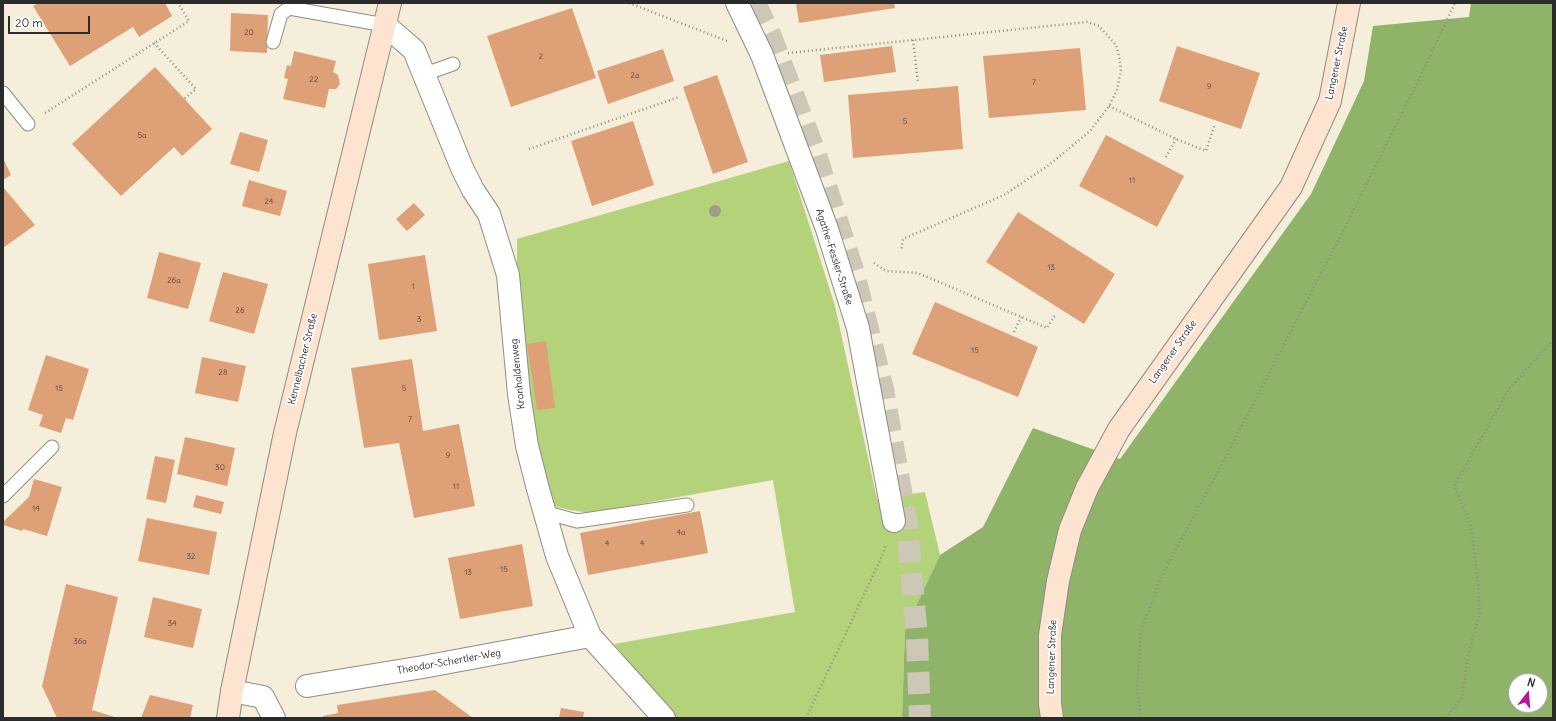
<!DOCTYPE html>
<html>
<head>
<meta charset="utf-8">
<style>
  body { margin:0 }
  #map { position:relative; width:1556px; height:721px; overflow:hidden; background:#f5eedb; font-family:Delius,sans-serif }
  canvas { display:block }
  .frame { position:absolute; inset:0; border:4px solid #2b2b2b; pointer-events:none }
  .north { position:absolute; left:1508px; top:673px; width:40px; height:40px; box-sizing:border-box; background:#fff; border:1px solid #aaa; border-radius:50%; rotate:17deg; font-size:11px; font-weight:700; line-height:16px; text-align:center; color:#2b2b2b }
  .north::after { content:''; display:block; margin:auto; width:14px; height:18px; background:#b5179e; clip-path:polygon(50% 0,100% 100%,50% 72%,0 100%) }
  .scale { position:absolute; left:8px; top:16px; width:82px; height:18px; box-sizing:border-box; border:2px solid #2b2b2b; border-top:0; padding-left:5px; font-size:12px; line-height:14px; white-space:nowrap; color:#2b2b2b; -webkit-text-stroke:3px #fff; paint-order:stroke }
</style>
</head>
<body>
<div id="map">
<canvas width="1556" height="721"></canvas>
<div class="frame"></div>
<div class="north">N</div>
<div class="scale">20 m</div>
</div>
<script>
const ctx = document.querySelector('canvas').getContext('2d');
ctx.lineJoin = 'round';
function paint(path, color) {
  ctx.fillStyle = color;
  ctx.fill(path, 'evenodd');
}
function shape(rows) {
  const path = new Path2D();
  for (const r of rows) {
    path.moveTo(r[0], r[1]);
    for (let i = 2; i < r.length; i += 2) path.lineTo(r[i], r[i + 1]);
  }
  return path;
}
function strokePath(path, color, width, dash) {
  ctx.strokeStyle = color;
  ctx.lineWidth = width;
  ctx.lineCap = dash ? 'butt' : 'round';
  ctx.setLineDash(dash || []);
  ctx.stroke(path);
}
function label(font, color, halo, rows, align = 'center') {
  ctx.font = font + ' Delius,sans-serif';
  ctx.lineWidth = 3.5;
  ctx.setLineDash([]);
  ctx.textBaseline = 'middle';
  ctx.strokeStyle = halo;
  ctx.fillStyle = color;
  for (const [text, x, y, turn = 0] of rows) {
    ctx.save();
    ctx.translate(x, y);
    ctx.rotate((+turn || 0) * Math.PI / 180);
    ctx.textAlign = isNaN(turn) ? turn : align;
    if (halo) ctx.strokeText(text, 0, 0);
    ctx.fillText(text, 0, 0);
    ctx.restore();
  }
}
const green = shape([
  [789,161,835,306,877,499,925,492,940,555,905,630,902,718,676,718,614,644,795,612,773,480,590,513,570,510,550,505,542,480,517,304,517,239]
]);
const forest = shape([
  [1471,3,1553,3,1553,718,902,718,905,630,940,555,983,527,1033,428,1120,459,1311,194,1364,81,1373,26,1469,17],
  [1516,681,1540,681,1540,705,1516,705]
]);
const building = shape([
  [38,3,165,3,172,16,139,37,133,27,70,66,33,6],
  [796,3,894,3,895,8,799,23],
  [572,8,596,78,511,107,487,36],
  [231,13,268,15,267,53,230,51],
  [892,46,896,72,824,82,820,55],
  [1177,46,1260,73,1241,129,1159,101],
  [1080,48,1086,110,989,118,983,56],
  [663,49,674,81,608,104,597,71],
  [294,51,336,61,333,72,338,75,340,84,336,89,329,89,325,108,283,99,288,79,284,78,287,65,291,66],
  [155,67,212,129,182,156,174,147,121,196,72,144],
  [717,75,748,162,713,174,683,87],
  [958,86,963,149,853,158,848,95],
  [633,121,654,185,592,206,571,141],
  [240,132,268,140,259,172,230,164],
  [1106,135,1184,176,1157,227,1079,186],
  [3,158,11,175,3,180],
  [249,180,287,191,280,216,242,206],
  [3,187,35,225,3,248],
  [414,203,425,215,407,231,396,219],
  [1018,212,1115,274,1084,324,986,262],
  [159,252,201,263,188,309,147,298],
  [425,255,437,331,379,340,368,264],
  [223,272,268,284,254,334,209,321],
  [935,302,1038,347,1018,397,912,354],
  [546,341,555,408,537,410,527,344],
  [46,355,89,369,73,420,66,418,61,433,39,426,43,415,28,410],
  [202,357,246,366,238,402,195,393],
  [412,359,423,431,459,424,475,506,414,518,399,443,364,448,351,368],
  [185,437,235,448,227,486,177,474],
  [155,456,175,460,166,503,146,499],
  [34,479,62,487,47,536,23,529,22,531,3,525,3,522,29,497],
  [196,495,224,502,221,514,193,507],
  [700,511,708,553,588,575,580,533],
  [147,518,217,532,209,575,138,561],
  [522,544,533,606,460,619,448,558],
  [66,584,118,597,92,710,118,718,57,718,42,686],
  [153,597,202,609,193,648,144,637],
  [435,690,473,718,323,718,323,716,338,713,337,705],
  [150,695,193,705,190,718,141,718],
  [561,708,584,712,583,718,559,718]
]);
const highwayTunnel = shape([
  [755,3,770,34,815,152,854,273,883,389,907,525,917,637,920,718]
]);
const path = shape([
  [629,3,727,41],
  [913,40,918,83],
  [154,43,196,89,184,99],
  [788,53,1087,22,1099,26,1116,45,1119,56,1121,70,1117,90,1109,106,1090,131,1049,165,1004,195,903,239,901,251],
  [1109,106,1176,139,1206,151,1215,124],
  [45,113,189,21,178,3],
  [529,149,679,97],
  [1166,157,1176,139],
  [874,263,886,271,918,273,1047,328,1056,314],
  [1014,332,1021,317],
  [806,718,883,554,886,544],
  [1141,718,1137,688,1141,631,1161,577,1223,462,1342,233,1420,77,1455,3],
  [1446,718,1462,697,1468,656,1480,612,1478,583,1471,525,1454,486,1509,389,1553,340]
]);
const lane = shape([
  [273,42,281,14,289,8,385,25],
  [425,74,453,64],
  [3,93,28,124],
  [3,496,52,447],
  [544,512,577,521,687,505]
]);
const street = shape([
  [737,3,762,55,827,229,858,328,894,521],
  [385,25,414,50,462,168,473,190,489,214,508,275,519,394,527,446,538,489,557,556,590,636,664,718],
  [307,686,423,667,590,636],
  [232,691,263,697,274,718]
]);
const secondary = shape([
  [228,718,232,691,285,433,390,3],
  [1052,718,1050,704,1050,635,1058,581,1070,530,1087,488,1119,429,1291,187,1330,101,1349,3]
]);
const trees = [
  [715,211]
];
const numberNames = [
  ["20",249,33],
  ["2",541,57],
  ["2a",635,76],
  ["22",314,80],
  ["7",1034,83],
  ["9",1209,87],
  ["5",905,122],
  ["5a",142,136],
  ["11",1132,181],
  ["24",269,202],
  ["13",1051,268],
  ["26a",174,281],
  ["1",413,287],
  ["26",240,311],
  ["3",419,320],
  ["15",975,351],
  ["28",223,373],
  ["15",59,389],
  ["5",404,389],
  ["7",410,420],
  ["9",448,456],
  ["30",220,468],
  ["11",456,487],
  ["14",36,509],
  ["4a",681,533],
  ["4",607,544],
  ["4",642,544],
  ["32",191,557],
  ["15",504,570],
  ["13",468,573],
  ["34",172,624],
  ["36a",80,642]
];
const streetNames = [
  ["Langener Straße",1337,63,-78],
  ["Agathe-Fessler-Straße",834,257,72],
  ["Langener Straße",1173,352,-55],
  ["Kennelbacher Straße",303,359,-76],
  ["Kronhaldenweg",518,374,-96],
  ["Langener Straße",1052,657,-88],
  ["Theodor-Schertler-Weg",449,662,-10]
];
paint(green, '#b4d279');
paint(forest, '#8fb469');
paint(building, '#dda077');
strokePath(highwayTunnel, '#cdc7b8', 22, [22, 11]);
strokePath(lane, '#908c83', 15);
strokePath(street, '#908c83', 24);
strokePath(secondary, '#908c83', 24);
strokePath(path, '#908c83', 2.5, [1, 3]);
strokePath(lane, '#fff', 13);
strokePath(street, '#fff', 22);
strokePath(secondary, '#fde4d1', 22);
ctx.fillStyle = '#9c9e87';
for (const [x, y] of trees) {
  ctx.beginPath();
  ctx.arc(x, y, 6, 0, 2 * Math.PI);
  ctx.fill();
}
label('8px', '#58483e', null, numberNames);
label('10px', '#2b2b2b', '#fff', streetNames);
</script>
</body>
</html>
